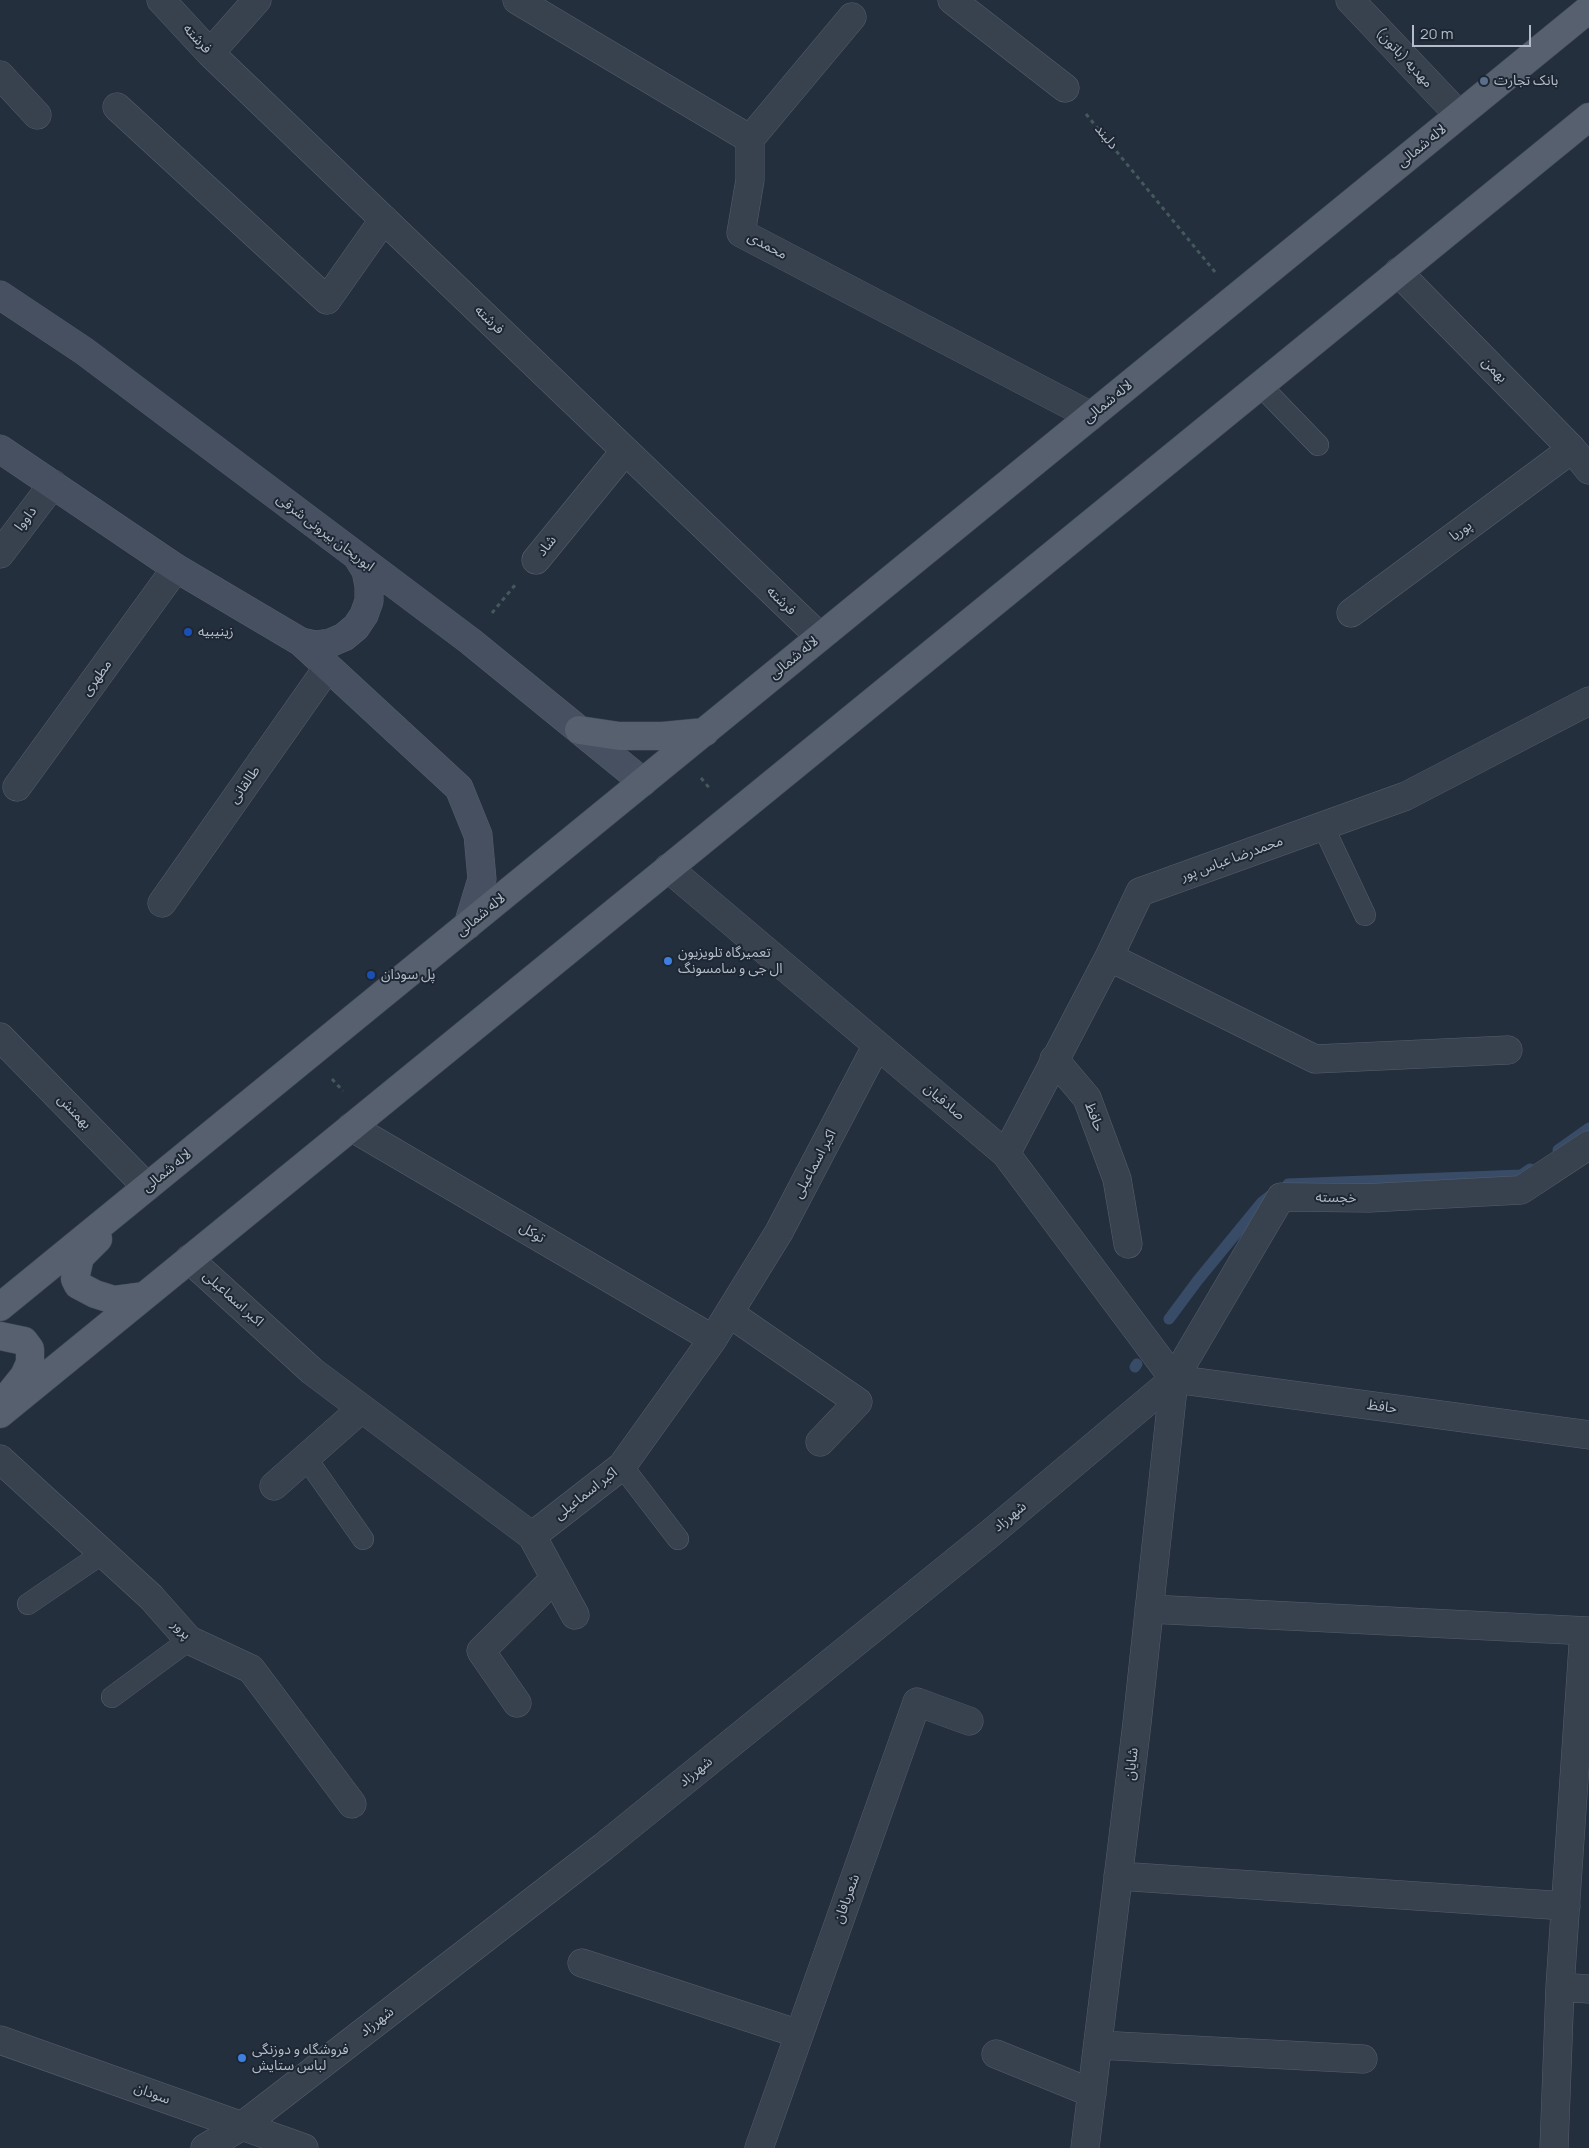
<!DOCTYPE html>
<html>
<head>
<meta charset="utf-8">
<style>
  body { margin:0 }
  #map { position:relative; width:1589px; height:2148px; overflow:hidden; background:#242f3e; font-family:Manrope,sans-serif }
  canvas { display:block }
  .scale { position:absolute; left:1412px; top:25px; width:119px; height:22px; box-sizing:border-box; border:2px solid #b4bcc9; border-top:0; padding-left:6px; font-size:15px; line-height:18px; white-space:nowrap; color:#b4bcc9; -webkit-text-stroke:4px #1d2633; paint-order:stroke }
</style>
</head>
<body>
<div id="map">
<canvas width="1589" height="2148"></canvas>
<div class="scale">20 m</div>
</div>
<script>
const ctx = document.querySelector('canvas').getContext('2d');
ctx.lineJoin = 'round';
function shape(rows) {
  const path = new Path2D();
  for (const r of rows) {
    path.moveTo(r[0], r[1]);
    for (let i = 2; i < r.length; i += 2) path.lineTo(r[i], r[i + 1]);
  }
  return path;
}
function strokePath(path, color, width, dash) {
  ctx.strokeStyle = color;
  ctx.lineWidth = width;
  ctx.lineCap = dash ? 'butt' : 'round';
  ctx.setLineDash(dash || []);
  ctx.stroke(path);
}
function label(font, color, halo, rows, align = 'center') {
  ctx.font = font + ' Manrope,"Noto Sans Arabic",sans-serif';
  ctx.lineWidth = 4;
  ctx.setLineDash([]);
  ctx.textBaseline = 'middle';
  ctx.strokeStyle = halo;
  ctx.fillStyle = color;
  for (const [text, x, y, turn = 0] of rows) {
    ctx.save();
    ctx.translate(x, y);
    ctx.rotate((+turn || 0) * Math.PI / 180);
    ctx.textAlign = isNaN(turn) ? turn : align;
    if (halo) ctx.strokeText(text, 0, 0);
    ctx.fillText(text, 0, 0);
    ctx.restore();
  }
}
const stream = shape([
  [1558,1150,1589,1128],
  [1288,1184,1521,1175,1530,1169],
  [1169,1319,1198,1280,1262,1202,1275,1192],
  [1135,1367,1137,1364]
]);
const path = shape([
  [1086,114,1215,272],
  [492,613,515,585],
  [701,778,711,790],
  [332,1079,343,1091]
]);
const service = shape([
  [1260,385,1318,445],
  [1323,826,1365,915],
  [306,1458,363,1539],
  [622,1466,678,1539],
  [28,1604,103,1553],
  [112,1697,189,1640]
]);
const minor = shape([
  [161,0,210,53,820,637],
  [517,0,750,139,750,180,741,233,1091,416],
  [952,0,1065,88],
  [210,53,257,0],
  [0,75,37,115],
  [117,107,327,300,384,219],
  [750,139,852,17],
  [1398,272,1572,449,1589,470],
  [0,554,53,484],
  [536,560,625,451],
  [1351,613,1572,449],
  [17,787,176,568],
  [668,868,1006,1154,1174,1379],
  [162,903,328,667],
  [1109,957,1315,1059,1508,1050],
  [0,1037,147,1187],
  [1054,1059,1087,1098,1117,1179,1128,1244],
  [351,1127,713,1339],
  [1006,1154,1109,957,1140,892,1406,796,1589,701],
  [189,1259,312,1371,532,1536,622,1466,713,1339,779,1232,877,1045],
  [729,1313,858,1402,820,1442],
  [1174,1379,1589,1435],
  [0,1459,151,1597,189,1640,251,1669,352,1804],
  [274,1486,361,1409],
  [532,1536,575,1615],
  [1149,1609,1589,1631],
  [517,1703,481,1651,555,1578],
  [1118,1876,1566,1906],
  [582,1963,799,2034],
  [1560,1987,1589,1989],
  [1098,2045,1363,2059],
  [996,2054,1092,2093],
  [205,2148,242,2126,603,1847,992,1532,1174,1379,1281,1197,1369,1198,1521,1190,1589,1145],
  [759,2148,917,1702,969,1721],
  [1085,2148,1137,1723,1174,1379],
  [1554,2148,1560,1987,1584,1631]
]);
const tertiary = shape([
  [1350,0,1459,115],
  [0,2040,304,2148]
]);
const secondary = shape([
  [0,295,84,351,470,641,643,782],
  [0,449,176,568,301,642,459,788,478,835,482,879,468,925],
  [301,642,315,645,330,643,344,637,356,627,364,615,369,601,369,586,366,571,358,558]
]);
const primary = shape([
  [579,730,619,736,663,736,705,732],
  [98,1239,80,1257,75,1279,78,1285,95,1294,114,1300,144,1296],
  [0,1307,1589,9],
  [0,1336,24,1341,30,1349,30,1363,24,1376,8,1396],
  [0,1414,1589,117]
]);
const markers = [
  [1484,81,5,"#5c6f8a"],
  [188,632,5,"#1a4fb4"],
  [668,961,5,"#3f7fe0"],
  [371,975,5,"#1a4fb4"],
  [242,2058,5,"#3f7fe0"]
];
const streetNames = [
  ["فرشته",197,39,47],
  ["مهدیه (باتون)",1404,58,47],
  ["دلبند",1106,137,50],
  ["لاله شمالی",1422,146,-39],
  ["محمدی",767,246,28],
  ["فرشته",489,320,44],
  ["بهمن",1494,370,45],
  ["لاله شمالی",1108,402,-39],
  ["داووا",26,519,-53],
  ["پوریا",1461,531,-36],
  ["ابوریحان بیرونی شرقی",325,533,37],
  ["شاد",547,546,-51],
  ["فرشته",781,601,44],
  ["لاله شمالی",794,658,-39],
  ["مطهری",97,678,-54],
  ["طالقانی",245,785,-55],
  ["محمدرضا عباس پور",1232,859,-20],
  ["لاله شمالی",481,915,-39],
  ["صادقیان",944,1102,40],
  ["بهمنش",74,1112,46],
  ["حافظ",1094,1117,69],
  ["اکبر اسماعیلی",815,1164,-62],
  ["لاله شمالی",167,1171,-39],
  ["خجسته",1336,1198,1],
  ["توکل",532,1233,30],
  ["اکبر اسماعیلی",233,1299,42],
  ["حافظ",1382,1407,8],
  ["اکبر اسماعیلی",586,1494,-38],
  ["شهرزاد",1010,1517,-40],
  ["پرور",181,1630,46],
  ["شایان",1132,1764,-83],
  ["شهرزاد",696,1772,-39],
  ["شعربافان",847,1899,-70],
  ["شهرزاد",377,2022,-38],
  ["سودان",152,2094,20]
];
const poiNames = [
  ["بانک تجارت",1494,81],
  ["زینیبیه",198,632],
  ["تعمیرگاه تلویزیون",678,953],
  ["ال جی و سامسونگ",678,969],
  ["پل سودان",381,975],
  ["فروشگاه و دوزنگی",252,2050],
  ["لباس ستایش",252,2066]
];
strokePath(stream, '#394c67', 11);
strokePath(service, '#565f6c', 22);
strokePath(minor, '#565f6c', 29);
strokePath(tertiary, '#565f6c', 29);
strokePath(secondary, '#565f6c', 29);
strokePath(primary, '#414a57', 29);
strokePath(path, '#44595c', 3, [4, 4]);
strokePath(service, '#38414e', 21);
strokePath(minor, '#38414e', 28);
strokePath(tertiary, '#38414e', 28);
strokePath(secondary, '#465061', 28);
strokePath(primary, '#56606e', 28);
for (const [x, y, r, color] of markers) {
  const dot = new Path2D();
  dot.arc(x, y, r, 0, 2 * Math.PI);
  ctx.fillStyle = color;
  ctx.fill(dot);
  strokePath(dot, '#1d2633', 2);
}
label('14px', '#b4bcc9', '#1d2633', streetNames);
label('14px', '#b4bcc9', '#1d2633', poiNames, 'left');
</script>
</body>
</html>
